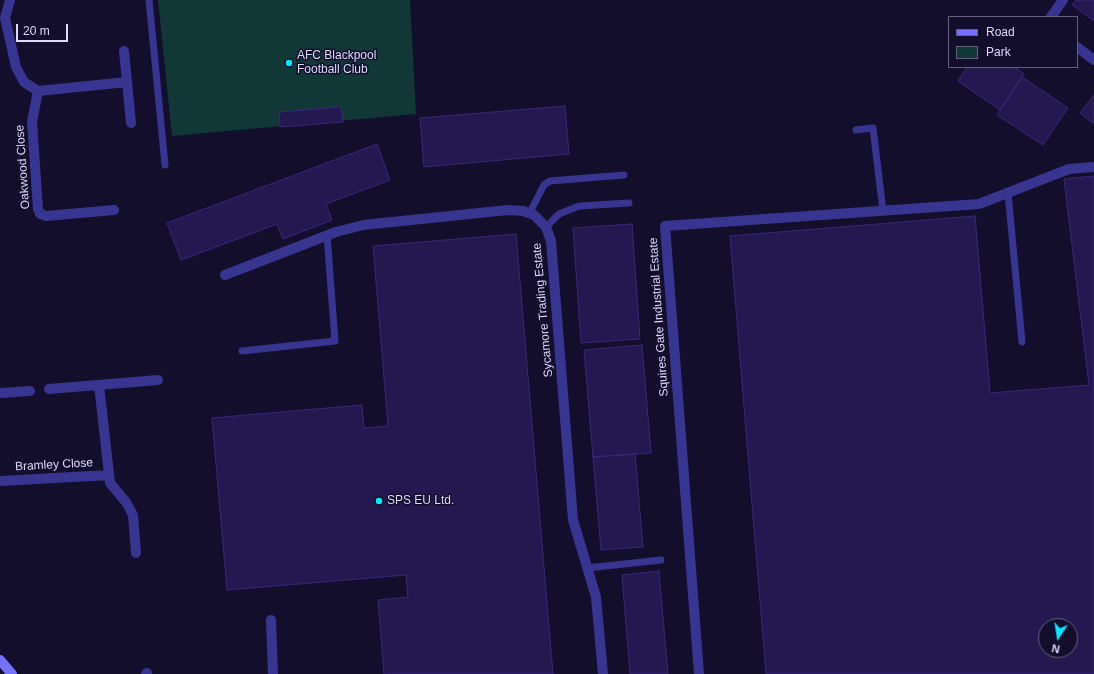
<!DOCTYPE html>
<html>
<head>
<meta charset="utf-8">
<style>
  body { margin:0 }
  #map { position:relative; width:1094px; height:674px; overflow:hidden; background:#130e2c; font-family:Helvetica,sans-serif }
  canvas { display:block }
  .legend { position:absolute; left:948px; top:16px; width:130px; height:52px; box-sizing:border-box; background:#130e2c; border:1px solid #646080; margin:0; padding:5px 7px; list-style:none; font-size:12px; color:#dedaff }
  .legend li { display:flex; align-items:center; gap:8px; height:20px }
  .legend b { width:20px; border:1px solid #646080 }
  .north { position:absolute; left:1038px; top:618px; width:40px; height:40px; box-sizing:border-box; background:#130e2c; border:1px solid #646080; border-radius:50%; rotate:192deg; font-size:11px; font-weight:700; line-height:16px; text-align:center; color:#dedaff }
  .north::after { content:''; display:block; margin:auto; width:14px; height:18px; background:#06e6ff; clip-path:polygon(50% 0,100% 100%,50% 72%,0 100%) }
  .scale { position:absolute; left:16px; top:24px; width:52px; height:18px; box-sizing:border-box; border:2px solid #dedaff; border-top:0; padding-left:5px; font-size:12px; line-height:14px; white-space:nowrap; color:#dedaff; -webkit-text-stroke:3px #130e2c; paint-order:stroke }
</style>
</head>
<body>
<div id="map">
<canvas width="1094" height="674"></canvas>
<ul class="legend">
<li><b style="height:5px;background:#7471ff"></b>Road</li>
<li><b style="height:11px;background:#113736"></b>Park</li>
</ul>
<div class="north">N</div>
<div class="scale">20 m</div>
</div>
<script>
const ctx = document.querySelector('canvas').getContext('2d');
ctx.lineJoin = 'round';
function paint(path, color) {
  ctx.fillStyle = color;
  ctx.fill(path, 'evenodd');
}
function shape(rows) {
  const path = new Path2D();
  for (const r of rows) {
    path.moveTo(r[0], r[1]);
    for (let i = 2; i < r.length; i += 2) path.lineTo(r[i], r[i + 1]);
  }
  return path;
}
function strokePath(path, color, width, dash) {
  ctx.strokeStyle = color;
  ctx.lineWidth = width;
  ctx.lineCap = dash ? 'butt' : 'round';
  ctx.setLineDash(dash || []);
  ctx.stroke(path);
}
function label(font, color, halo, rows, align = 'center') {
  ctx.font = font + ' Helvetica,sans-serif';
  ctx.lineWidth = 3;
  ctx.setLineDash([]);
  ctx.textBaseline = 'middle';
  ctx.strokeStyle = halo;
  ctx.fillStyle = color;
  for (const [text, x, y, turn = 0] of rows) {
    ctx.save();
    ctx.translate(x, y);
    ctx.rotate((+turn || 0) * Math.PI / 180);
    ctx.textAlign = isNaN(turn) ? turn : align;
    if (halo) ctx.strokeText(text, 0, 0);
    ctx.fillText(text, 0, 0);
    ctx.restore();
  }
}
const green = shape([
  [158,0,410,0,416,114,172,136]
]);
const building = shape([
  [1076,0,1094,0,1094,21,1072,5,1076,0],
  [967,67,1014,67,1024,74,1000,110,958,81,967,67],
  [1022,77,1068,108,1043,145,997,115,1022,77],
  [1094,95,1094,124,1080,113,1094,95],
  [565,106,569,154,424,167,420,118,565,106],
  [341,107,343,122,280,127,279,112,341,107],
  [377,144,390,180,326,204,332,220,283,239,277,224,181,260,167,223,377,144],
  [1094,176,1094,674,766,674,730,236,975,216,990,393,1089,385,1064,179,1094,176],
  [1046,626,1070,626,1070,650,1046,650,1046,626],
  [632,224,640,339,581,343,573,228,632,224],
  [516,234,553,674,384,674,378,600,408,597,406,575,227,590,212,418,362,405,364,428,388,426,373,246,516,234],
  [642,345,651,453,593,457,584,350,642,345],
  [635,454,643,547,601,550,593,457,635,454],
  [659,571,668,674,630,674,622,575,659,571]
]);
const lane = shape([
  [149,0,165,165],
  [856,130,873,128,883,211],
  [1008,193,1022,342],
  [529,214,544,185,550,181,624,175],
  [546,227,559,214,579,206,629,203],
  [242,351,335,341,327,235],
  [587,568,661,560]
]);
const street = shape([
  [10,0,5,18,16,67,24,82,38,91,32,122,38,209,40,214,46,216,114,210],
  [1051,17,1063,0],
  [1077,47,1094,60],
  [124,51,131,123],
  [38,91,127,82],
  [225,275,336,232,363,225,508,210,523,211,534,215,546,227,551,241,573,520,596,597,603,674],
  [99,385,110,483,126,502,133,515,136,553],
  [49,389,158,380],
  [0,393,30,391],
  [0,481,109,475],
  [271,620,273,674],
  [146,674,147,673],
  [699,674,665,226,979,204,1069,169,1094,167]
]);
const secondary = shape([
  [0,660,12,674]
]);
const markers = [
  [289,63,4,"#06e6ff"],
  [379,501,4,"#06e6ff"]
];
const poiNames = [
  ["AFC Blackpool",297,56],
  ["Football Club",297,70],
  ["SPS EU Ltd.",387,501]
];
const streetNames = [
  ["Oakwood Close",23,167,-94],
  ["Sycamore Trading Estate",543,310,-95],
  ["Squires Gate Industrial Estate",659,317,-94],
  ["Bramley Close",54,465,-3]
];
paint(green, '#113736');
paint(building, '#23184f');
strokePath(building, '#39287e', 1);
strokePath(lane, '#383590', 7);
strokePath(street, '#383590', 10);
strokePath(secondary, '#7471ff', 10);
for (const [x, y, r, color] of markers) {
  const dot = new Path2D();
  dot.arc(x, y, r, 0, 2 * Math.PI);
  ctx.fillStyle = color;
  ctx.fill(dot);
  strokePath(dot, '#130e2c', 1.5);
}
label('12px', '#dedaff', '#130e2c', poiNames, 'left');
label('12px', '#dedaff', '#130e2c', streetNames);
</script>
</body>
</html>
